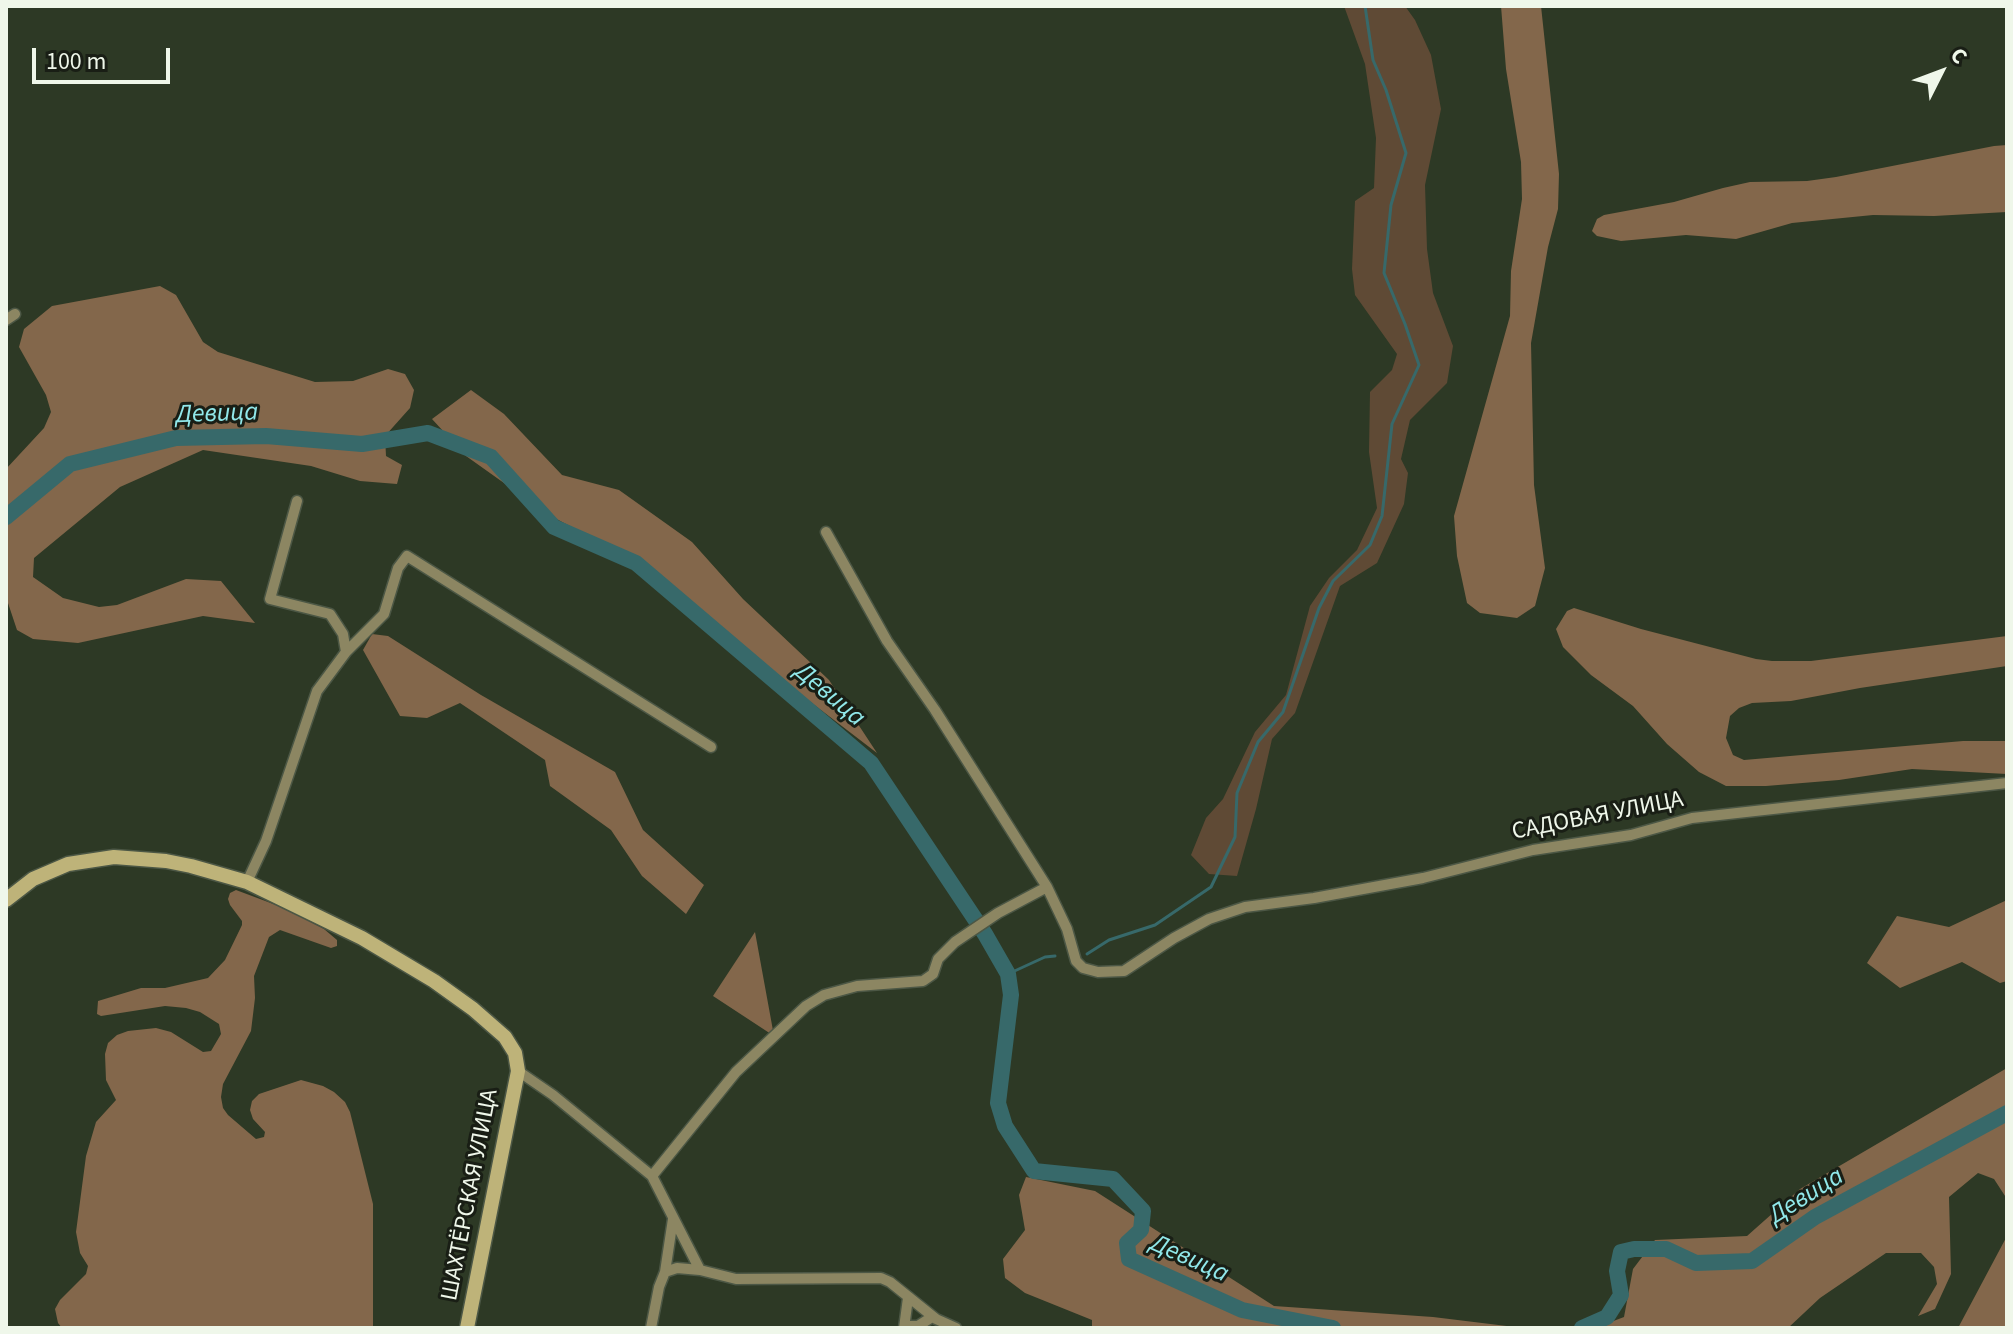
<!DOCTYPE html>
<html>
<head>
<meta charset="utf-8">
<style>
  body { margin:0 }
  #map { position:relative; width:2013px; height:1334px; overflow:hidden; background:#2d3925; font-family:"Source Sans 3",sans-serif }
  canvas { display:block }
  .frame { position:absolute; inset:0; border:8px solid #eff7ea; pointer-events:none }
  .north { position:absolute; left:1901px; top:32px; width:80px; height:80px; -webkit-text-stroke:6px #191e15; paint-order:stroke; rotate:48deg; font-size:22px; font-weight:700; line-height:32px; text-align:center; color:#eff7ea }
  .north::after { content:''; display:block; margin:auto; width:28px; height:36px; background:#eff7ea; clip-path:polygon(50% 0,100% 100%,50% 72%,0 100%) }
  .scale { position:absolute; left:32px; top:48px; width:138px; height:36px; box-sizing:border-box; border:4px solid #eff7ea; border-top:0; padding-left:10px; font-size:24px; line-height:28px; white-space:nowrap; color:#eff7ea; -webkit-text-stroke:6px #191e15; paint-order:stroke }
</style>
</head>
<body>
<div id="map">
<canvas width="2013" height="1334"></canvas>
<div class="frame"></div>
<div class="north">С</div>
<div class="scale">100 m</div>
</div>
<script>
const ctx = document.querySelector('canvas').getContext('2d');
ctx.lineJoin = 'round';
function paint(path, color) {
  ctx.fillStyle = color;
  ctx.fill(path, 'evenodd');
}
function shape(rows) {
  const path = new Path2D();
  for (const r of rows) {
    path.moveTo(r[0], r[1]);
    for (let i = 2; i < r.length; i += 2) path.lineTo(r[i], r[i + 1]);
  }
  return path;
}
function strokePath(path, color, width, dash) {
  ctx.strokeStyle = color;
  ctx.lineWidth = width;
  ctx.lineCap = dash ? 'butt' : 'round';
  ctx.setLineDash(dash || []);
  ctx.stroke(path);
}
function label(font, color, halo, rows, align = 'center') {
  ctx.font = font + ' "Source Sans 3",sans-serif';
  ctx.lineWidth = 6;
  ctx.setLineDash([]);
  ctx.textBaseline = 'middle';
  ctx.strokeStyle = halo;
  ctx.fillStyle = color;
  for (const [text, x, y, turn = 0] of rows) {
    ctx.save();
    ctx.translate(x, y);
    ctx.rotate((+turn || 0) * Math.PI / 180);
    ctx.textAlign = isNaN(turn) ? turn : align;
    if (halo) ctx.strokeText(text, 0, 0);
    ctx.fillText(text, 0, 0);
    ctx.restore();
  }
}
const green = shape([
  [1344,6,1405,6,1415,20,1431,55,1441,109,1425,185,1427,249,1433,293,1453,346,1447,383,1410,420,1401,459,1408,473,1404,504,1377,563,1340,586,1295,713,1272,739,1256,809,1237,876,1209,874,1191,855,1206,818,1223,799,1255,732,1286,695,1310,606,1329,578,1357,550,1377,508,1369,452,1370,392,1392,370,1397,354,1355,295,1352,269,1355,201,1374,188,1376,138,1365,64]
]);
const forest = shape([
  [1501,6,1541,6,1559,174,1558,209,1548,247,1531,343,1534,485,1545,568,1535,606,1517,618,1480,613,1467,603,1457,556,1454,516,1510,316,1511,271,1522,199,1521,162,1506,69],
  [2007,145,2007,212,1934,216,1873,215,1792,223,1736,239,1686,235,1621,241,1597,236,1592,231,1597,219,1604,215,1674,202,1723,188,1750,182,1807,181,1836,177,1994,146],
  [160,286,176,295,203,342,218,352,315,382,353,381,388,369,405,374,414,390,410,408,385,436,386,456,402,465,397,484,360,481,311,466,203,450,120,487,34,558,33,577,63,598,99,607,117,605,186,579,221,581,255,623,203,616,78,643,33,639,17,630,6,597,6,469,44,428,51,412,46,395,19,347,24,329,52,306],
  [471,390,504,414,562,475,619,490,692,542,743,599,829,680,877,753,607,546,549,515,466,456,432,419],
  [1574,608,1641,629,1756,659,1772,661,1811,661,2007,636,2007,666,1860,688,1791,701,1752,703,1739,708,1730,716,1726,738,1733,755,1744,760,1963,741,2007,741,2007,774,1912,769,1839,780,1766,786,1726,786,1699,772,1667,744,1633,706,1591,675,1563,647,1556,629,1567,611],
  [372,634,388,636,481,695,615,772,643,830,704,885,686,914,642,876,611,830,550,786,545,760,460,703,427,718,400,716,363,650],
  [236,890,284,908,324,929,337,940,337,946,331,948,280,930,269,937,254,976,255,998,251,1031,223,1084,221,1097,223,1108,228,1115,256,1139,264,1137,265,1132,253,1119,250,1110,252,1101,259,1094,301,1080,323,1086,334,1092,345,1102,350,1112,373,1204,373,1328,62,1328,58,1323,55,1309,60,1300,86,1274,88,1266,80,1253,76,1232,86,1156,96,1122,116,1100,106,1080,105,1054,108,1043,117,1035,128,1031,156,1028,171,1032,203,1052,211,1051,221,1034,219,1024,200,1012,186,1008,165,1006,101,1016,97,1014,98,1001,141,988,165,988,208,978,225,960,242,925,242,921,230,905,228,899,230,893],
  [2007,900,2007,981,2000,983,1962,962,1900,988,1867,963,1897,916,1949,927],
  [755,932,774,1036,713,996],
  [2007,1068,2007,1199,1994,1179,1978,1173,1949,1197,1951,1274,1935,1309,1918,1316,1937,1284,1934,1267,1921,1253,1886,1253,1820,1298,1788,1328,1595,1328,1624,1317,1633,1269,1655,1240,1747,1236,1800,1189],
  [1026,1177,1095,1191,1274,1306,1433,1317,1523,1328,1092,1328,1092,1320,1025,1293,1005,1278,1003,1259,1025,1230,1019,1195],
  [2007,1236,2007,1328,1958,1328]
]);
const stream = shape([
  [1087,954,1109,940,1155,925,1211,887,1235,837,1237,793,1258,742,1283,712,1319,608,1333,581,1370,545,1382,516,1392,424,1419,365,1405,324,1384,273,1391,205,1406,153,1386,90,1373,60,1365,6],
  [1008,974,1045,957,1055,956]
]);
const river = shape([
  [6,517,70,464,176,438,266,436,362,444,428,433,491,457,554,527,636,563,871,763,985,934,1008,974,1011,995,998,1103,1005,1126,1034,1171,1113,1179,1143,1211,1141,1230,1127,1243,1129,1259,1242,1310,1333,1328],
  [1582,1328,1607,1317,1621,1295,1617,1271,1621,1252,1634,1249,1666,1249,1696,1263,1752,1261,1815,1217,2007,1113]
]);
const street = shape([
  [6,320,15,314],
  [297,501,270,599,330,614,343,634,346,652],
  [826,532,887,641,935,710,1047,887,1067,929,1076,961,1083,968,1098,972,1124,971,1174,938,1209,919,1245,907,1314,898,1423,878,1533,850,1631,835,1692,818,2007,783],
  [247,882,266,841,317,691,346,652,384,614,398,568,407,556,711,747],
  [518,1071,553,1095,652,1176,700,1270,736,1279,881,1278,890,1282,936,1319,956,1328],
  [652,1176,736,1072,806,1006,824,995,857,986,923,981,933,974,938,959,955,942,998,913,1047,887],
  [665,1272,673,1219],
  [905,1326,918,1326,932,1317],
  [651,1328,659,1287,665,1272,677,1268,700,1270],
  [904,1328,908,1298]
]);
const secondary = shape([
  [6,900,33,879,68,864,114,857,166,861,191,866,247,882,362,938,434,981,473,1009,505,1037,515,1053,518,1071,467,1328]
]);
const streetNames = [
  ["САДОВАЯ УЛИЦА",1598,817,-11],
  ["ШАХТЁРСКАЯ УЛИЦА",471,1195,-79]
];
const waterNames = [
  ["Девица",217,415,-2],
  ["Девица",829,696,40],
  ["Девица",1807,1197,-32],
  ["Девица",1189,1260,24]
];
paint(green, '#5f4a35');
paint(forest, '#83674b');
strokePath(stream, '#37696a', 3);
strokePath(river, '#37696a', 16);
strokePath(street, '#4c5745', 13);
strokePath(secondary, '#4c5745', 17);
strokePath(street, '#8c8662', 10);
strokePath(secondary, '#beb379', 14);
label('24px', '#eff7ea', '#191e15', streetNames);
label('italic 26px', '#91e8ea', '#191e15', waterNames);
</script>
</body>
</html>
